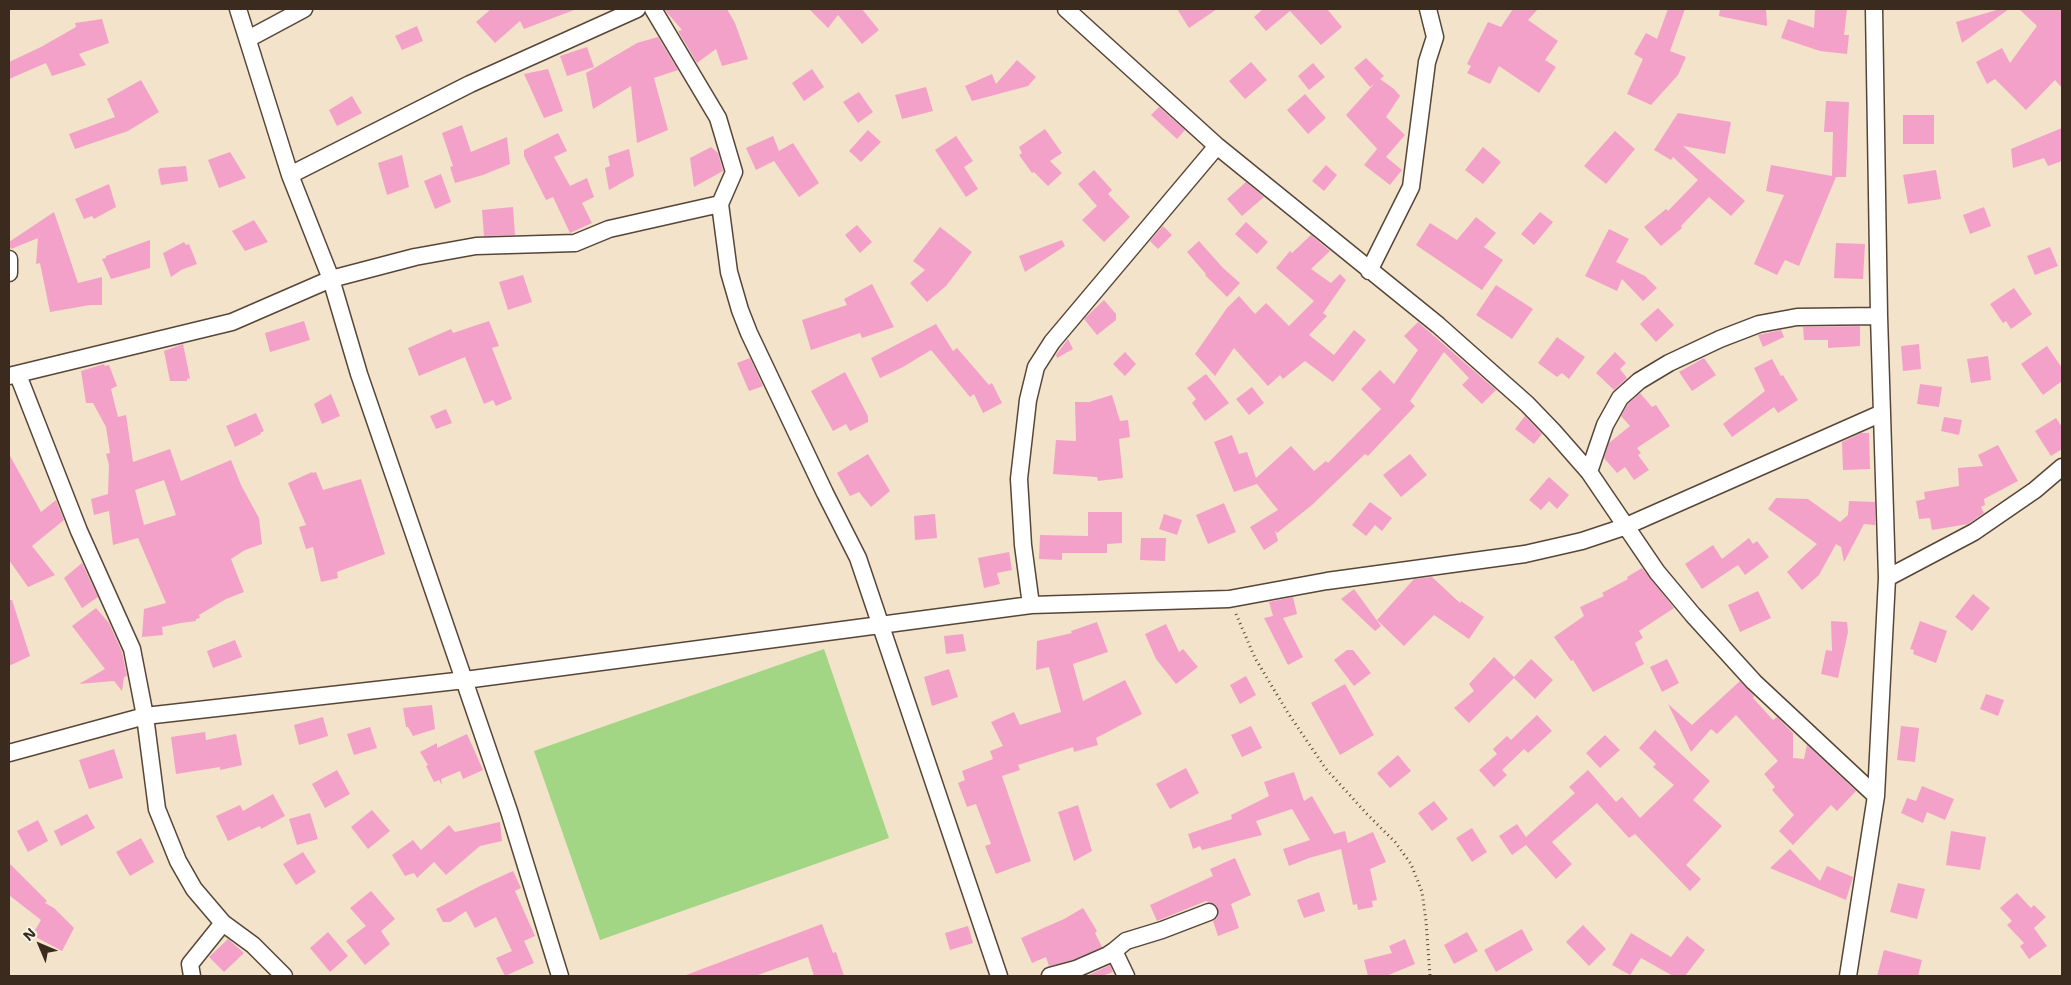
<!DOCTYPE html>
<html>
<head>
<meta charset="utf-8">
<style>
  body { margin:0 }
  #map { position:relative; width:2071px; height:985px; overflow:hidden; background:#f3e3ca; font-family:"Shantell Sans",sans-serif }
  canvas { display:block }
  .frame { position:absolute; inset:0; border:10px solid #3b2a1e; pointer-events:none }
  .north { position:absolute; left:15px; top:920px; width:50px; height:50px; -webkit-text-stroke:4px #f7f3e8; paint-order:stroke; rotate:315deg; font-size:14px; font-weight:700; line-height:20px; text-align:center; color:#3b2a1e }
  .north::after { content:''; display:block; margin:auto; width:18px; height:22px; background:#3b2a1e; clip-path:polygon(50% 0,100% 100%,50% 72%,0 100%) }
</style>
</head>
<body>
<div id="map">
<canvas width="2071" height="985"></canvas>
<div class="frame"></div>
<div class="north">N</div>
</div>
<script>
const ctx = document.querySelector('canvas').getContext('2d');
ctx.lineJoin = 'round';
function paint(path, color) {
  ctx.fillStyle = color;
  ctx.fill(path, 'evenodd');
}
function shape(rows) {
  const path = new Path2D();
  for (const r of rows) {
    path.moveTo(r[0], r[1]);
    for (let i = 2; i < r.length; i += 2) path.lineTo(r[i], r[i + 1]);
  }
  return path;
}
function strokePath(path, color, width, dash) {
  ctx.strokeStyle = color;
  ctx.lineWidth = width;
  ctx.lineCap = dash ? 'butt' : 'round';
  ctx.setLineDash(dash || []);
  ctx.stroke(path);
}
const green = shape([
  [824,649,889,838,600,940,534,751]
]);
const building = shape([
  [491,9,573,9,574,10,524,29,520,21,495,43,476,22],
  [664,9,727,9,735,23,748,59,722,66,716,49,697,63,678,31,682,30],
  [809,9,862,9,879,30,862,44,838,15,828,28],
  [1177,9,1217,9,1189,28],
  [1263,9,1327,9,1342,27,1321,45,1290,11,1266,31,1254,17],
  [1513,9,1538,9,1528,20,1558,41,1545,60,1556,67,1539,93,1499,66,1490,84,1467,73,1471,66,1467,64,1488,22,1501,27],
  [1668,9,1685,9,1670,51,1686,57,1678,75,1651,105,1627,94,1643,59,1634,54,1646,33,1657,39],
  [1720,9,1766,9,1767,26,1719,16],
  [1815,9,1847,9,1844,35,1849,35,1847,54,1820,51,1781,38,1788,19,1814,28],
  [2000,9,2009,9,1962,43,1956,22],
  [2019,9,2062,9,2062,88,2055,80,2026,110,1995,79,1987,84,1976,62,2002,48,2010,63,2037,26],
  [102,19,109,43,79,54,86,65,52,76,46,63,9,79,9,62,41,47,76,27,75,23],
  [417,26,423,41,402,50,395,36],
  [658,37,678,70,654,78,668,130,637,143,631,86,593,109,586,73,637,43],
  [587,47,594,67,567,76,560,56],
  [1366,58,1384,76,1380,79,1394,89,1400,96,1386,117,1405,135,1386,157,1402,170,1390,185,1364,165,1377,149,1381,153,1346,115,1375,83,1370,87,1354,68],
  [1017,60,1036,77,1028,86,972,101,965,86,992,74,996,84],
  [1251,62,1267,80,1245,99,1229,81],
  [1313,63,1325,77,1309,90,1298,76],
  [548,69,563,111,544,118,524,74],
  [812,69,824,87,804,101,792,83],
  [141,80,159,112,128,131,75,149,69,134,115,117,107,99],
  [926,87,933,111,902,119,895,95],
  [859,92,873,112,858,123,843,102],
  [1305,94,1326,118,1308,134,1287,110],
  [352,96,362,113,337,126,329,110],
  [1826,101,1849,102,1846,177,1833,177,1836,177,1799,266,1785,260,1777,275,1754,264,1784,195,1766,191,1771,165,1832,176,1833,132,1824,132],
  [1159,107,1185,130,1177,139,1151,115],
  [1678,113,1731,122,1725,154,1683,146,1745,201,1731,216,1709,197,1681,226,1682,228,1661,246,1644,227,1666,209,1668,211,1698,180,1673,157,1671,160,1654,150],
  [1903,115,1934,115,1934,144,1903,144],
  [462,125,471,152,507,137,510,164,483,175,455,183,450,167,453,166,442,133],
  [2062,128,2062,161,2048,166,2044,158,2013,168,2011,149],
  [1045,129,1062,153,1050,161,1062,173,1048,186,1034,172,1032,173,1019,155,1022,153,1019,147],
  [868,130,881,142,861,162,849,151],
  [1615,131,1635,149,1606,184,1584,166],
  [558,133,567,151,554,157,570,186,587,178,594,197,582,203,592,223,570,233,553,197,546,200,524,156,524,150],
  [773,136,779,151,793,143,819,183,799,197,774,161,756,170,746,148],
  [956,136,973,161,964,167,978,189,966,197,935,150],
  [711,147,718,153,723,171,694,187,690,158],
  [1483,147,1501,162,1483,184,1465,170],
  [629,149,634,176,609,190,605,168,610,166,608,156],
  [230,152,246,178,219,188,208,160],
  [402,155,409,187,387,195,378,163],
  [1326,165,1337,175,1324,191,1312,181],
  [186,166,188,181,161,185,158,170,160,168],
  [1094,170,1112,190,1108,194,1130,217,1104,242,1082,220,1097,206,1078,184],
  [1936,170,1941,199,1908,204,1903,175],
  [441,174,451,202,435,209,424,181],
  [1246,182,1264,197,1242,216,1227,199],
  [109,184,116,207,94,219,92,216,84,219,75,199],
  [513,207,515,235,484,236,482,210],
  [1984,207,1991,226,1970,234,1963,215],
  [54,212,78,283,102,277,102,305,90,305,50,312,40,263,36,264,38,238,11,249,9,245,9,242],
  [1540,212,1553,222,1534,245,1521,234],
  [1476,217,1496,233,1484,247,1503,260,1482,290,1416,245,1430,223,1457,240],
  [254,220,268,242,245,251,232,231],
  [1246,222,1268,242,1257,254,1235,234],
  [857,225,872,242,860,253,845,235],
  [1163,226,1172,235,1158,249,1150,241],
  [940,227,972,252,946,286,927,302,910,283,925,270,913,261],
  [1609,229,1629,239,1616,262,1645,276,1657,288,1643,301,1622,279,1617,291,1585,276],
  [1311,235,1330,251,1311,269,1331,283,1340,274,1346,280,1323,313,1327,316,1309,335,1334,355,1354,330,1366,340,1333,382,1305,361,1283,379,1280,375,1268,386,1234,348,1215,376,1195,354,1227,308,1239,296,1255,314,1266,303,1289,326,1314,301,1276,268,1290,251,1292,253],
  [150,240,150,268,111,279,102,259,106,258,106,256],
  [1062,240,1065,246,1025,272,1019,256],
  [1199,241,1223,268,1240,283,1227,297,1205,275,1206,274,1187,252],
  [184,242,186,245,189,244,197,264,181,270,171,277,163,253],
  [1836,243,1865,244,1863,279,1834,278],
  [2050,247,2058,266,2035,275,2027,256],
  [523,275,532,302,508,310,499,282],
  [872,284,894,327,862,338,860,333,811,350,802,320,847,305,844,299],
  [1496,285,1533,309,1512,339,1476,315],
  [2014,288,2032,314,2011,329,2006,321,2003,323,1990,304],
  [1104,300,1116,314,1116,320,1097,335,1084,319],
  [1658,308,1674,325,1656,342,1640,324],
  [304,321,310,340,270,352,265,333],
  [489,321,499,346,492,348,512,399,496,406,493,400,484,404,465,357,419,376,408,348,451,329,453,333],
  [1418,322,1496,390,1482,404,1462,385,1469,378,1444,352,1410,401,1415,406,1368,456,1365,454,1312,505,1277,533,1275,530,1278,541,1264,550,1250,527,1278,510,1257,484,1234,492,1214,442,1232,435,1239,454,1247,452,1256,478,1291,446,1314,471,1326,461,1328,463,1381,409,1361,389,1380,370,1394,384,1418,350,1404,336],
  [936,324,953,351,957,348,989,385,992,383,1002,403,983,413,974,394,970,397,931,350,903,367,880,378,871,358],
  [1860,326,1860,346,1828,348,1828,340,1804,340,1803,327],
  [1781,330,1784,337,1763,347,1758,335],
  [1557,337,1585,357,1569,379,1562,373,1557,377,1538,363],
  [1068,339,1073,349,1057,358,1056,355],
  [183,344,190,378,187,379,187,381,170,381,164,351],
  [1919,344,1921,369,1903,371,1901,346],
  [2047,346,2062,368,2062,381,2043,395,2021,364],
  [1125,352,1136,364,1125,376,1113,364],
  [1615,352,1626,363,1620,369,1627,378,1614,390,1596,373],
  [1988,356,1991,380,1971,383,1967,359],
  [750,358,763,386,749,391,737,363],
  [1704,358,1716,375,1692,391,1679,372],
  [1772,359,1781,376,1783,375,1798,400,1778,413,1774,407,1732,437,1723,424,1765,391,1754,368],
  [104,364,105,366,109,365,117,386,111,389,118,417,126,415,133,462,170,449,181,481,231,460,241,485,259,518,262,544,245,550,231,559,244,592,226,599,199,615,200,618,196,619,196,621,181,623,162,627,163,635,142,637,144,609,166,603,138,538,113,545,109,511,94,515,91,499,108,494,109,465,106,454,110,453,106,427,93,403,86,403,81,371],
  [164,480,176,515,144,525,135,490],
  [845,372,868,416,868,422,850,431,846,424,833,431,811,391],
  [1206,374,1229,403,1205,421,1192,403,1196,399,1187,388],
  [1920,384,1942,387,1939,407,1917,404],
  [1252,387,1264,403,1249,415,1236,399],
  [1640,393,1652,407,1656,405,1670,426,1637,448,1641,453,1638,455,1649,470,1634,480,1625,467,1617,473,1604,458,1609,443,1630,426,1621,416,1628,404],
  [331,394,340,416,322,424,314,404],
  [1112,395,1120,421,1128,420,1130,437,1119,439,1123,478,1098,481,1097,477,1053,474,1056,440,1076,441,1075,402,1089,402],
  [446,409,452,423,436,429,430,416],
  [256,413,264,431,260,433,261,434,235,447,226,426],
  [1525,416,1542,434,1534,444,1515,429],
  [1944,417,1962,420,1959,435,1941,431],
  [2056,418,2062,427,2062,449,2051,456,2035,431],
  [1861,433,1869,433,1870,469,1843,470,1842,442],
  [1998,445,2018,481,1984,499,1985,505,1981,507,1984,513,1968,524,1932,530,1930,518,1919,519,1916,501,1925,499,1924,492,1959,486,1958,468,1983,466,1978,455],
  [9,454,41,512,56,500,64,520,32,546,55,575,28,587,9,560],
  [868,454,890,491,871,507,859,492,850,496,837,473],
  [1410,454,1427,475,1401,497,1383,475],
  [312,472,313,473,316,472,323,490,361,479,385,554,337,572,338,578,321,582,313,547,306,549,299,527,306,525,288,483],
  [1549,477,1569,495,1557,509,1549,501,1541,510,1529,500],
  [1776,498,1808,499,1840,522,1848,515,1849,501,1875,502,1875,525,1864,524,1844,562,1841,547,1836,544,1819,575,1802,590,1787,572,1817,544,1768,509],
  [1370,502,1392,518,1382,531,1375,525,1366,536,1352,525],
  [1224,503,1236,532,1208,544,1196,515],
  [1088,512,1122,512,1122,543,1107,544,1107,553,1062,553,1062,560,1039,559,1040,535,1088,536],
  [935,514,937,538,915,540,914,516],
  [1164,514,1182,520,1177,535,1159,529],
  [1141,538,1166,538,1165,561,1140,560],
  [1749,538,1753,544,1757,541,1769,557,1745,575,1738,565,1702,589,1685,564,1713,545,1722,559],
  [1009,552,1012,570,997,573,1000,584,984,588,978,558],
  [82,563,98,597,82,608,64,578],
  [1642,568,1674,608,1639,631,1643,638,1635,643,1644,664,1593,692,1573,660,1571,661,1554,637,1584,616,1580,607,1604,596,1602,593,1628,579,1627,577],
  [1432,577,1460,603,1461,601,1484,617,1469,639,1434,615,1404,646,1377,620,1414,579],
  [1354,589,1381,626,1375,631,1341,599],
  [1758,591,1771,618,1740,632,1728,605],
  [1973,594,1990,608,1972,631,1955,617],
  [1293,597,1297,614,1283,618,1303,657,1288,665,1264,618,1273,616,1269,602],
  [9,600,12,600,30,656,9,666],
  [96,608,109,623,122,652,127,676,124,677,122,691,114,681,79,684,105,669,72,626],
  [1831,621,1847,622,1848,632,1838,678,1821,674,1826,650,1832,651],
  [1920,621,1947,631,1936,663,1913,654,1914,650,1910,649],
  [1097,622,1108,652,1073,664,1083,701,1125,680,1142,714,1096,738,1098,745,1074,752,1073,747,1018,765,1020,770,1002,776,1031,861,996,874,985,846,991,844,976,804,967,807,958,783,965,780,962,771,993,759,990,751,1003,746,991,722,1014,712,1020,725,1061,712,1049,667,1036,670,1037,641,1072,633,1071,631],
  [1166,624,1179,652,1183,649,1198,667,1176,684,1156,659,1145,634],
  [963,634,966,651,946,654,944,636],
  [235,640,242,657,213,668,207,651],
  [1347,650,1353,650,1371,673,1354,686,1334,660],
  [1494,657,1514,677,1531,659,1553,680,1535,699,1514,678,1469,723,1454,708,1474,691,1469,684],
  [1667,659,1679,683,1662,692,1650,667],
  [949,669,958,697,932,706,924,677],
  [1246,676,1256,695,1240,704,1230,685],
  [1740,681,1754,696,1753,698,1773,720,1777,717,1793,733,1793,758,1804,759,1807,745,1856,791,1837,811,1831,805,1793,845,1779,831,1794,815,1772,790,1775,787,1764,774,1778,761,1736,715,1717,734,1711,729,1691,752,1668,704,1692,725],
  [1345,684,1374,735,1340,755,1311,703],
  [1986,694,2004,700,1998,716,1980,709],
  [432,705,435,729,413,736,408,727,406,727,403,708],
  [1537,715,1552,731,1528,753,1524,749,1502,770,1507,775,1494,787,1479,770,1497,754,1493,749,1507,736,1511,740],
  [323,717,328,736,299,745,294,725],
  [1251,726,1262,748,1242,757,1231,735],
  [1901,726,1919,728,1915,762,1897,760],
  [370,727,377,748,354,755,347,734],
  [1655,730,1710,781,1693,800,1722,826,1686,865,1701,879,1690,891,1635,834,1629,838,1597,803,1552,842,1572,864,1556,879,1526,845,1512,855,1499,836,1517,824,1526,837,1575,793,1569,787,1588,770,1616,802,1622,797,1640,818,1674,785,1653,767,1656,764,1639,748],
  [205,732,206,740,236,734,242,765,220,770,220,767,176,774,171,737],
  [467,734,483,770,463,779,460,771,441,779,442,785,439,780,434,782,426,766,428,765,420,752,437,743,437,748],
  [1605,735,1620,750,1600,768,1586,753],
  [114,749,123,778,89,789,79,760],
  [1398,755,1411,771,1390,788,1377,773],
  [1186,768,1199,793,1170,809,1156,784],
  [337,770,350,794,325,808,312,784],
  [1294,772,1304,801,1312,796,1334,834,1345,831,1348,843,1373,832,1386,862,1370,869,1377,900,1372,901,1373,907,1358,910,1357,904,1353,905,1341,849,1309,858,1289,866,1283,849,1310,840,1292,809,1256,821,1262,835,1202,850,1200,846,1193,849,1188,834,1232,819,1231,815,1269,796,1264,782],
  [1922,786,1954,799,1945,820,1927,812,1923,823,1901,813,1907,798,1916,801],
  [273,794,285,816,261,829,260,826,228,841,216,816,240,805,243,811],
  [1434,801,1448,819,1432,831,1418,813],
  [1078,805,1092,851,1074,861,1058,812],
  [372,810,390,831,368,849,351,827],
  [310,813,318,839,297,845,289,819],
  [87,814,95,828,61,846,54,831],
  [38,820,48,841,28,852,17,831],
  [500,822,502,841,480,846,446,875,434,862,417,878,414,873,405,876,392,855,413,840,421,850,449,825,455,832],
  [1472,828,1487,852,1472,862,1456,838],
  [1951,831,1986,837,1980,870,1946,865],
  [141,838,154,862,130,876,116,852],
  [1790,849,1820,881,1827,866,1853,877,1846,900,1770,868],
  [303,852,316,872,296,885,283,864],
  [1235,858,1251,895,1231,904,1239,928,1218,936,1213,921,1217,918,1218,909,1215,904,1206,901,1157,921,1150,905,1213,876,1210,869],
  [9,863,47,901,45,903,54,908,74,928,62,951,32,935,41,920,9,895],
  [513,871,521,888,515,891,535,936,524,941,534,963,505,976,496,958,512,951,496,917,475,928,466,911,450,922,443,922,436,909,480,886],
  [1898,883,1925,889,1917,919,1890,912],
  [371,891,395,919,381,931,390,944,365,965,346,941,366,926,350,908],
  [1319,892,1325,911,1304,918,1297,900],
  [2017,893,2031,908,2034,905,2046,917,2034,928,2047,946,2029,959,2020,946,2024,943,2007,925,2012,921,2000,908],
  [1083,908,1097,931,1095,933,1102,947,1073,960,1049,966,1046,957,1032,963,1021,938,1064,919],
  [822,924,833,953,836,952,844,976,814,976,808,957,755,976,687,976,686,975],
  [1583,925,1606,949,1589,966,1566,942],
  [968,926,973,943,950,950,945,933],
  [1522,929,1533,950,1496,972,1484,950],
  [328,932,348,956,330,972,310,948],
  [1467,932,1478,951,1454,964,1444,945],
  [1631,933,1671,957,1687,936,1705,950,1685,976,1673,976,1641,958,1630,975,1612,965],
  [228,939,244,953,224,972,209,957],
  [1405,939,1415,964,1386,976,1368,976,1364,960,1392,953,1389,946],
  [1884,950,1922,960,1918,976,1877,976],
  [1110,965,1113,972,1102,976,1087,976]
]);
const path = shape([
  [1236,614,1255,658,1288,713,1326,769,1367,814,1395,842,1411,864,1422,892,1426,921,1430,976]
]);
const minor = shape([
  [238,9,290,175,331,279,359,374,509,811,560,976],
  [653,9,718,118,734,172,720,204,729,272,740,310,749,333,825,493,858,558,999,976],
  [1066,9,1217,146,1438,325,1527,404,1553,431,1589,472,1657,572,1693,615,1754,682,1876,796],
  [248,39,304,9],
  [290,175,470,84,637,9],
  [9,259,9,273],
  [1369,271,1411,187,1427,62,1435,37,1428,9],
  [18,375,79,531,132,649,145,716,157,809,178,861,194,889,223,923,253,945,284,976],
  [9,376,232,322,331,279,415,257,476,246,575,243,609,229,720,204],
  [1589,472,1605,425,1620,398,1639,381,1669,363,1720,339,1759,324,1797,317,1879,316],
  [1887,578,1974,532,2035,490,2062,467],
  [1031,605,1023,545,1019,479,1028,400,1036,367,1052,342,1217,146],
  [9,753,145,716,465,680,1031,605,1229,599,1327,581,1525,554,1582,541,1624,527,1882,413],
  [192,976,190,964,223,923],
  [1050,976,1076,969,1108,955,1114,951],
  [1126,976,1114,951,1126,941,1162,930,1209,912],
  [1848,976,1876,796,1887,578,1879,316,1874,9]
]);
paint(green, '#a2d584');
paint(building, '#f3a1c8');
strokePath(minor, '#574638', 19);
strokePath(path, '#574638', 3, [1, 4]);
strokePath(minor, '#fff', 16);
</script>
</body>
</html>
